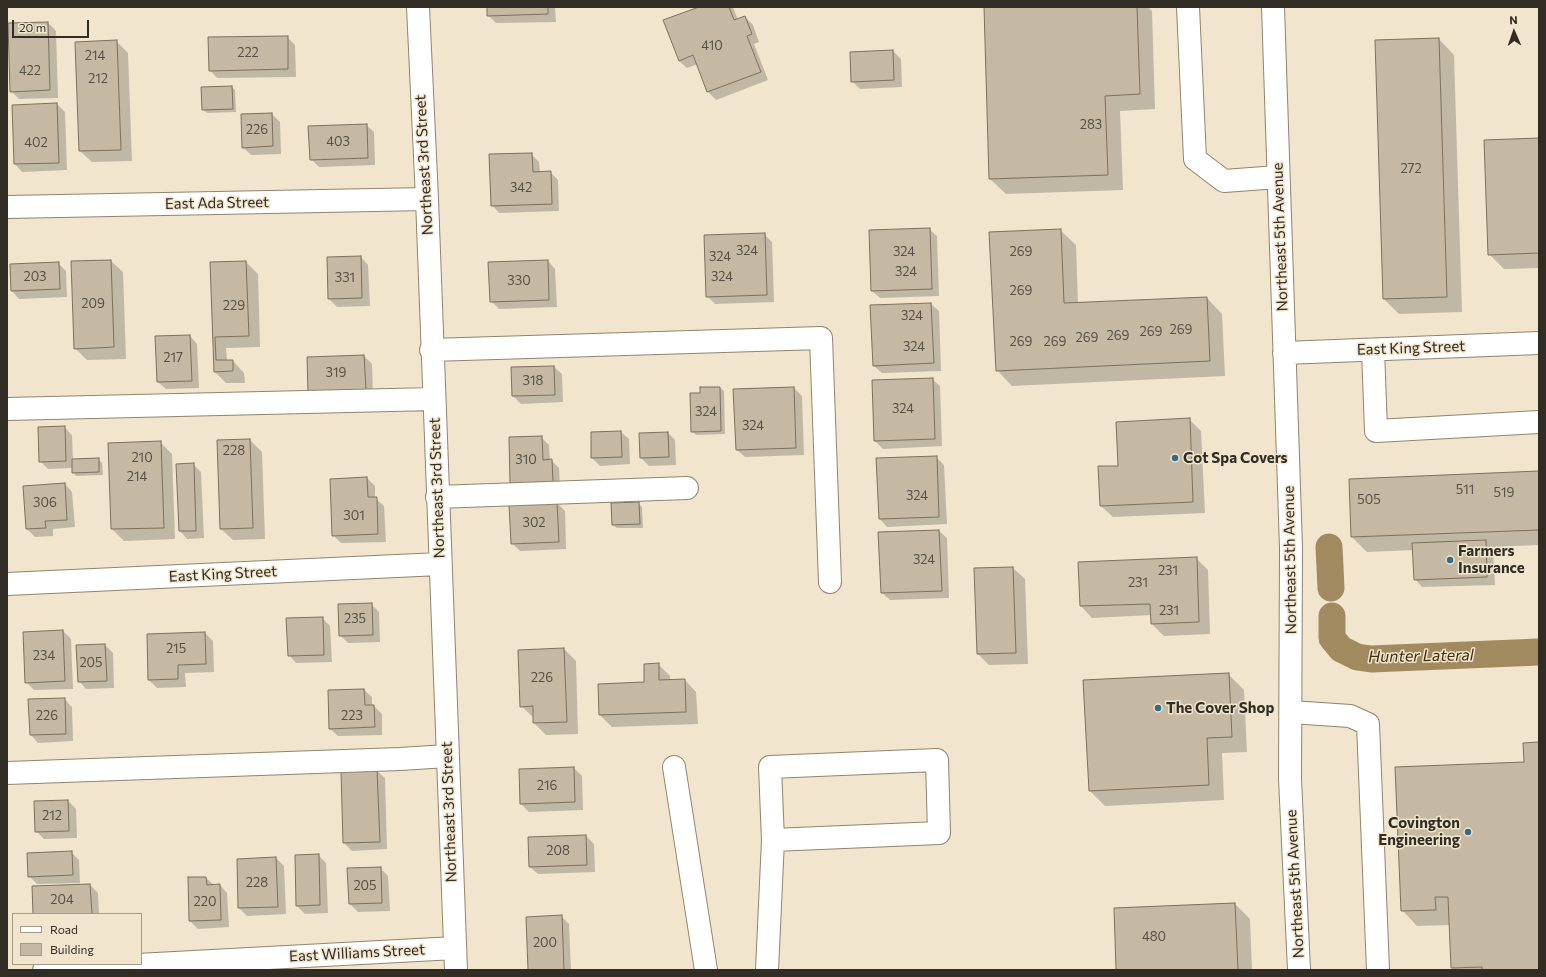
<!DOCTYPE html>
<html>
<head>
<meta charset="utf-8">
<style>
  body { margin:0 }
  #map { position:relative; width:1546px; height:977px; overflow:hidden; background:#f1e5ce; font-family:Commissioner,sans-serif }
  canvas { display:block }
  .frame { position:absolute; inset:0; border:8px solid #312c24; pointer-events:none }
  .legend { position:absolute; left:12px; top:913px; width:130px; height:52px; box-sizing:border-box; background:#f1e5ce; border:1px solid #a49b8a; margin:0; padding:5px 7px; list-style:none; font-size:12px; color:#312c24 }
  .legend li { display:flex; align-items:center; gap:8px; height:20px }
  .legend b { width:20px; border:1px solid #a49b8a }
  .north { position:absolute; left:1494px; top:12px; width:40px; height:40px; -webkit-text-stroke:3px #f1e5ce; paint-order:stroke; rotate:358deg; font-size:11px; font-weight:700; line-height:16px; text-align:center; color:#312c24 }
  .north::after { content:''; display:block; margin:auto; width:14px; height:18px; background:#312c24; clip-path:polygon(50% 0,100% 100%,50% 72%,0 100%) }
  .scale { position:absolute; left:12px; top:20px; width:77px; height:18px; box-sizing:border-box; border:2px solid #312c24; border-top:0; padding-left:5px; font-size:12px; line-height:14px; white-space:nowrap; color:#312c24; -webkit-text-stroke:3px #f1e5ce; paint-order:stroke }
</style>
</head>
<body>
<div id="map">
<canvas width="1546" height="977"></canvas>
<div class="frame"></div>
<ul class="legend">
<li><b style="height:5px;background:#fff"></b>Road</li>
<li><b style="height:11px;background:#c5b9a3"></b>Building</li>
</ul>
<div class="north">N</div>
<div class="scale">20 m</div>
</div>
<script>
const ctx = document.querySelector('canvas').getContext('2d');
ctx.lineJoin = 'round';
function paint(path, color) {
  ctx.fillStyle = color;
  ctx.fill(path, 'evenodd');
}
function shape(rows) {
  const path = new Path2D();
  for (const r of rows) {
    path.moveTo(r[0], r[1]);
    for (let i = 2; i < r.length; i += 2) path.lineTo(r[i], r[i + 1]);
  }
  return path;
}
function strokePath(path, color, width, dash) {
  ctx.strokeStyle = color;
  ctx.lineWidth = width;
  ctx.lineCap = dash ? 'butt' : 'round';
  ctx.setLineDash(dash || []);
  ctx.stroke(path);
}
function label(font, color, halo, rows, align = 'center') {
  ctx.font = font + ' Commissioner,sans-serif';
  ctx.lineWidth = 3;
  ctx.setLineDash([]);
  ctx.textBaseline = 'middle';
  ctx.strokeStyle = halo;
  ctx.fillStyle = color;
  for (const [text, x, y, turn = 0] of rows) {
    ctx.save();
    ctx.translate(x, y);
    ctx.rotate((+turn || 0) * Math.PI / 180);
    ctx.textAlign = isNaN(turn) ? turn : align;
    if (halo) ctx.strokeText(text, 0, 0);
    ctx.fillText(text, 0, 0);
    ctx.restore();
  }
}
const shadow = shape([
  [488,7,555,7,556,22,496,23,488,15],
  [702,7,733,7,738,20,745,17,753,25,759,42,754,44,768,80,716,100,708,92,698,64,687,68,679,61],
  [985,7,1148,7,1152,11,1155,109,1120,111,1123,190,1006,194,990,179],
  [48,23,56,31,58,98,19,99,11,91],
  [287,37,295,45,296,77,217,78,210,70],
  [1439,39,1454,55,1462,312,1399,314,1384,299],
  [116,41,128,53,132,161,92,162,80,151],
  [893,51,901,59,902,87,860,89,852,81],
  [232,87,235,90,236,112,207,113,203,109],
  [57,104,65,112,67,170,22,172,15,164,13,106],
  [272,114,280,122,281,154,251,155,243,147],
  [366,125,374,132,375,165,319,167,311,159],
  [1539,139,1539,268,1504,269,1489,254],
  [531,154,539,162,540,173,550,172,558,180,559,211,499,213,492,205],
  [929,229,937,236,939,296,880,298,872,291],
  [1060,230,1076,245,1078,304,1207,298,1222,314,1225,376,1012,386,997,370],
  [764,234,772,242,774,302,715,304,707,296],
  [361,257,368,265,370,306,337,307,329,299],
  [111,261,123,272,126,359,87,360,75,348],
  [548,261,555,269,557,307,499,309,491,301],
  [246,262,258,274,260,347,226,348,227,361,233,361,244,373,245,383,226,383,215,372,211,263],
  [58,263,66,271,67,297,19,299,12,291],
  [931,304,939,311,941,371,882,373,874,366],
  [190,336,197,344,199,388,166,389,158,382],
  [364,356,372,364,373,397,308,358],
  [554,367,562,374,563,402,521,404,513,396],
  [932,379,940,386,942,446,883,449,875,441],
  [720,388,724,391,725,434,696,435,692,431,701,394],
  [794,388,802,396,804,455,745,457,737,450],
  [1189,419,1201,431,1205,513,1113,517,1101,506,1119,467],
  [64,427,72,435,73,460,98,459,102,463,103,475,76,476,73,472,73,468,48,469,40,461],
  [621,432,629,439,630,464,600,466,592,458,592,433],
  [668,433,675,440,676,465,649,466,641,458],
  [541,437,549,445,550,461,551,460,559,468,560,489,519,491,511,483],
  [250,440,262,452,265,539,233,540,221,529],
  [160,442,172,454,175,539,124,541,112,529,109,444],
  [936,457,944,465,947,524,887,527,880,519],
  [193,464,201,472,204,538,187,539,180,531],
  [1539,472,1539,545,1492,547,1493,549,1495,585,1422,587,1415,579,1414,550,1367,552,1352,537],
  [367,478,375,486,375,498,384,506,386,542,341,543,333,535],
  [65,484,72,492,75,527,53,529,53,536,35,537,27,529,24,487],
  [557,503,565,511,566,549,520,551,512,543],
  [638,503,642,507,643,528,617,528,613,525],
  [939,531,947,538,949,598,890,600,882,593],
  [1196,558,1208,570,1210,634,1164,636,1152,624,1152,615,1092,618,1081,606,1079,563],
  [1013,568,1025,579,1028,664,989,665,978,654,975,569],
  [371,604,379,612,380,642,348,643,340,635],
  [322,618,330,626,332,662,296,663,289,655],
  [63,631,71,639,73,689,34,690,26,682],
  [205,633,213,641,214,672,185,673,186,687,157,688,149,680],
  [105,645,113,653,114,688,86,689,79,681],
  [564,649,576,661,578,734,546,735,534,723,534,718,521,706],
  [658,664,670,676,670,681,685,680,696,692,698,724,612,727,600,715,645,683],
  [1228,674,1244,690,1247,752,1222,753,1224,800,1105,806,1090,791],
  [364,690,372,697,372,706,374,706,382,714,382,735,338,736,330,729],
  [64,699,72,707,73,741,38,743,31,735],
  [1539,743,1539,970,1454,970,1452,968,1450,925,1417,926,1402,910,1525,763],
  [574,768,582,776,583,810,529,812,521,804],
  [377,771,385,778,387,849,352,851,344,843],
  [68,801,76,809,77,838,44,839,36,831],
  [586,836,594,844,595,872,538,874,530,867],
  [71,852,79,860,80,883,37,884,29,876],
  [318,855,326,863,328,913,305,914,297,906],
  [276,858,284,866,286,914,247,916,239,908],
  [380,868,388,876,390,911,358,912,350,904,348,869],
  [206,878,214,885,220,885,227,893,229,927,198,929,190,921],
  [90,885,98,893,99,914,34,914,33,887],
  [1235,904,1250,919,1252,970,1117,970],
  [561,916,569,924,571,970,529,970]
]);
const canal = shape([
  [1329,547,1331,588],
  [1332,616,1332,638,1341,649,1357,657,1371,659,1539,652]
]);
const building = shape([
  [487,7,548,7,548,14,487,16,487,7],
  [699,7,729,7,734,20,745,16,752,34,747,36,761,72,707,92,693,55,679,61,663,20,699,7],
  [984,7,1137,7,1140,94,1105,96,1108,175,989,179,984,7],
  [48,22,50,90,10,92,8,23,48,22],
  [288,36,288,69,209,71,208,37,288,36],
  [1439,38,1447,297,1383,299,1375,40,1439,38],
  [117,40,121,150,79,151,75,42,117,40],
  [893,50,894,80,851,82,850,52,893,50],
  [232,86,233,109,202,110,201,87,232,86],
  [57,103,59,163,14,164,12,105,57,103],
  [272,113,273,146,242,148,241,114,272,113],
  [367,124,368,158,310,160,308,126,367,124],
  [1539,138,1539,253,1488,255,1484,140,1539,138],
  [532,153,533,172,551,171,552,204,491,206,489,154,532,153],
  [930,228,932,289,871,291,869,230,930,228],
  [1061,229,1064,303,1207,297,1210,361,996,371,989,232,1061,229],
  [765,233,767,295,706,297,704,235,765,233],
  [361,256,362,298,328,299,327,257,361,256],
  [111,260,114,347,74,349,71,261,111,260],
  [548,260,549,300,490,302,488,262,548,260],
  [246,261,249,336,215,337,216,360,233,360,233,371,214,372,210,262,246,261],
  [59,262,60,289,11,291,10,264,59,262],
  [931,303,934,363,873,366,870,305,931,303],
  [190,335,192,381,157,382,155,336,190,335],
  [364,355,366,390,308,392,307,357,364,355],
  [554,366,555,395,512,396,511,367,554,366],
  [933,378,935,439,874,441,872,380,933,378],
  [700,387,720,387,721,431,691,432,690,393,700,393,700,387],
  [794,387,796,448,736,450,733,389,794,387],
  [1190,418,1193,502,1100,506,1098,466,1118,466,1116,422,1190,418],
  [65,426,66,461,39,462,38,427,65,426],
  [621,431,622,457,591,458,591,432,621,431],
  [668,432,669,457,640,458,639,433,668,432],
  [542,436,543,460,552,459,553,482,510,483,509,437,542,436],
  [250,439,253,528,220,529,217,440,250,439],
  [161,441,164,528,111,529,108,443,161,441],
  [937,456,939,517,879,519,876,458,937,456],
  [99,458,99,472,72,473,72,459,99,458],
  [194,463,196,531,179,531,176,464,194,463],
  [1539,471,1539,530,1351,537,1349,479,1539,471],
  [367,477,368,497,377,497,378,534,332,536,330,479,367,477],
  [65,483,67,520,45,521,46,528,26,529,23,486,65,483],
  [557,502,559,542,511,544,509,504,557,502],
  [639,502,640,524,612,525,611,503,639,502],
  [939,530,942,591,881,593,878,532,939,530],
  [1486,540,1487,577,1414,580,1412,543,1486,540],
  [1197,557,1199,622,1151,624,1150,604,1080,606,1078,562,1197,557],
  [1013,567,1016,653,977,654,974,568,1013,567],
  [372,603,373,635,339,636,338,604,372,603],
  [323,617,324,655,288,656,286,618,323,617],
  [63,630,65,681,25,683,23,632,63,630],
  [205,632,206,664,178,665,178,679,148,680,147,634,205,632],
  [105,644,107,681,78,682,76,645,105,644],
  [564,648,567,722,533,723,533,706,520,707,518,650,564,648],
  [659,663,659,680,685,679,686,712,599,715,598,684,644,682,644,664,659,663],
  [1229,673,1232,737,1207,738,1209,785,1089,791,1083,680,1229,673],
  [364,689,365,705,374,705,375,727,329,729,328,690,364,689],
  [65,698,66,734,30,735,28,699,65,698],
  [1539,742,1539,970,1482,970,1482,967,1451,968,1448,897,1435,897,1436,910,1401,911,1395,767,1524,762,1523,743,1539,742],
  [574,767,575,802,520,804,519,769,574,767],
  [377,770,380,842,343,843,341,771,377,770],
  [68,800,69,831,35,832,34,801,68,800],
  [586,835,587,865,529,867,528,837,586,835],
  [72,851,73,875,28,877,27,853,72,851],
  [319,854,320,905,296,906,295,855,319,854],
  [276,857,278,907,238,908,237,859,276,857],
  [381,867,382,903,349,904,347,868,381,867],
  [188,877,206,877,207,885,220,884,221,920,189,921,188,877],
  [90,884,92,914,33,914,32,886,90,884],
  [1235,903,1238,970,1116,970,1114,908,1235,903],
  [562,915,564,970,528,970,526,917,562,915]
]);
const minor = shape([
  [418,7,427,199,456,970],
  [1188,7,1195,159,1224,181,1278,177],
  [1273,7,1291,548,1290,779,1299,970],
  [7,207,427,199],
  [431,350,821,338,830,582],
  [1373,350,1376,431,1539,422],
  [1284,353,1539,343],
  [7,409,434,399],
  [437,497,687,488],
  [7,584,440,564],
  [1291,712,1350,716,1368,724,1378,970],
  [674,767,706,970],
  [7,773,400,759,447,756],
  [44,970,455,948],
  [767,970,773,840,770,767,937,760,939,833,773,840]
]);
const markers = [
  [1175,458,4,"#336a85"],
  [1450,560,4,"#336a85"],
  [1158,708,4,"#336a85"],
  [1468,832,4,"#336a85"]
];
const numberNames = [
  ["410",712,46],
  ["222",248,53],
  ["214",95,56],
  ["422",30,71],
  ["212",98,79],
  ["283",1091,125],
  ["226",257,130],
  ["403",338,142],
  ["402",36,143],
  ["272",1411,169],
  ["342",521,188],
  ["324",747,251],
  ["324",904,252],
  ["269",1021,252],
  ["324",720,257],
  ["324",906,272],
  ["203",35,277],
  ["324",722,277],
  ["331",345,278],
  ["330",519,281],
  ["269",1021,291],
  ["209",93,304],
  ["229",234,306],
  ["324",912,316],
  ["269",1181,330],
  ["269",1151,332],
  ["269",1118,336],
  ["269",1087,338],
  ["269",1021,342],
  ["269",1055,342],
  ["324",914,347],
  ["217",173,358],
  ["319",336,373],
  ["318",533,381],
  ["324",903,409],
  ["324",706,412],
  ["324",753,426],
  ["228",234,451],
  ["210",142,458],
  ["310",526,460],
  ["214",137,477],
  ["511",1465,490],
  ["519",1504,493],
  ["324",917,496],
  ["505",1369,500],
  ["306",45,503],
  ["301",354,516],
  ["302",534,523],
  ["324",924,560],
  ["231",1168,571],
  ["231",1138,583],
  ["231",1169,611],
  ["235",355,619],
  ["215",176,649],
  ["234",44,656],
  ["205",91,663],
  ["226",542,678],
  ["226",47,716],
  ["223",352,716],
  ["216",547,786],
  ["212",52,816],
  ["208",558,851],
  ["228",257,883],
  ["205",365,886],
  ["204",62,900],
  ["220",205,902],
  ["480",1154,937],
  ["200",545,943]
];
const streetNames = [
  ["Northeast 3rd Street",424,165,-93],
  ["East Ada Street",217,203,-1],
  ["Northeast 5th Avenue",1280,237,-92],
  ["East King Street",1411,348,-2],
  ["Northeast 3rd Street",437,488,-92],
  ["Northeast 5th Avenue",1290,560,-91],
  ["East King Street",223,574,-3],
  ["Northeast 3rd Street",449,812,-92],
  ["Northeast 5th Avenue",1295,884,-93],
  ["East Williams Street",357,953,-3]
];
const poiNames = [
  ["Cot Spa Covers",1183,458],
  ["Farmers",1458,551],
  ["Insurance",1458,568],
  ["The Cover Shop",1166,708],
  ["Covington",1460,823,"right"],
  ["Engineering",1460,840,"right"]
];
const waterNames = [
  ["Hunter Lateral",1421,656,-1]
];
paint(shadow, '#0003');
strokePath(canal, '#a18a5f', 27);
paint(building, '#c5b9a3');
strokePath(building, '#7c705c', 1);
strokePath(minor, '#908470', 24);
strokePath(minor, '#fff', 22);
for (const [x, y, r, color] of markers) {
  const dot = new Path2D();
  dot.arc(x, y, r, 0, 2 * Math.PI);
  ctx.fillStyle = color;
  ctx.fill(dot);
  strokePath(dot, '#f1e5ce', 1.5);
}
label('13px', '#564f44', null, numberNames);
label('15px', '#312c24', '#f1e5ce', streetNames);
label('bold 15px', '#312c24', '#f1e5ce', poiNames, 'left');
label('italic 16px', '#3d2c06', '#f1e5ce', waterNames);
</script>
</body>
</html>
